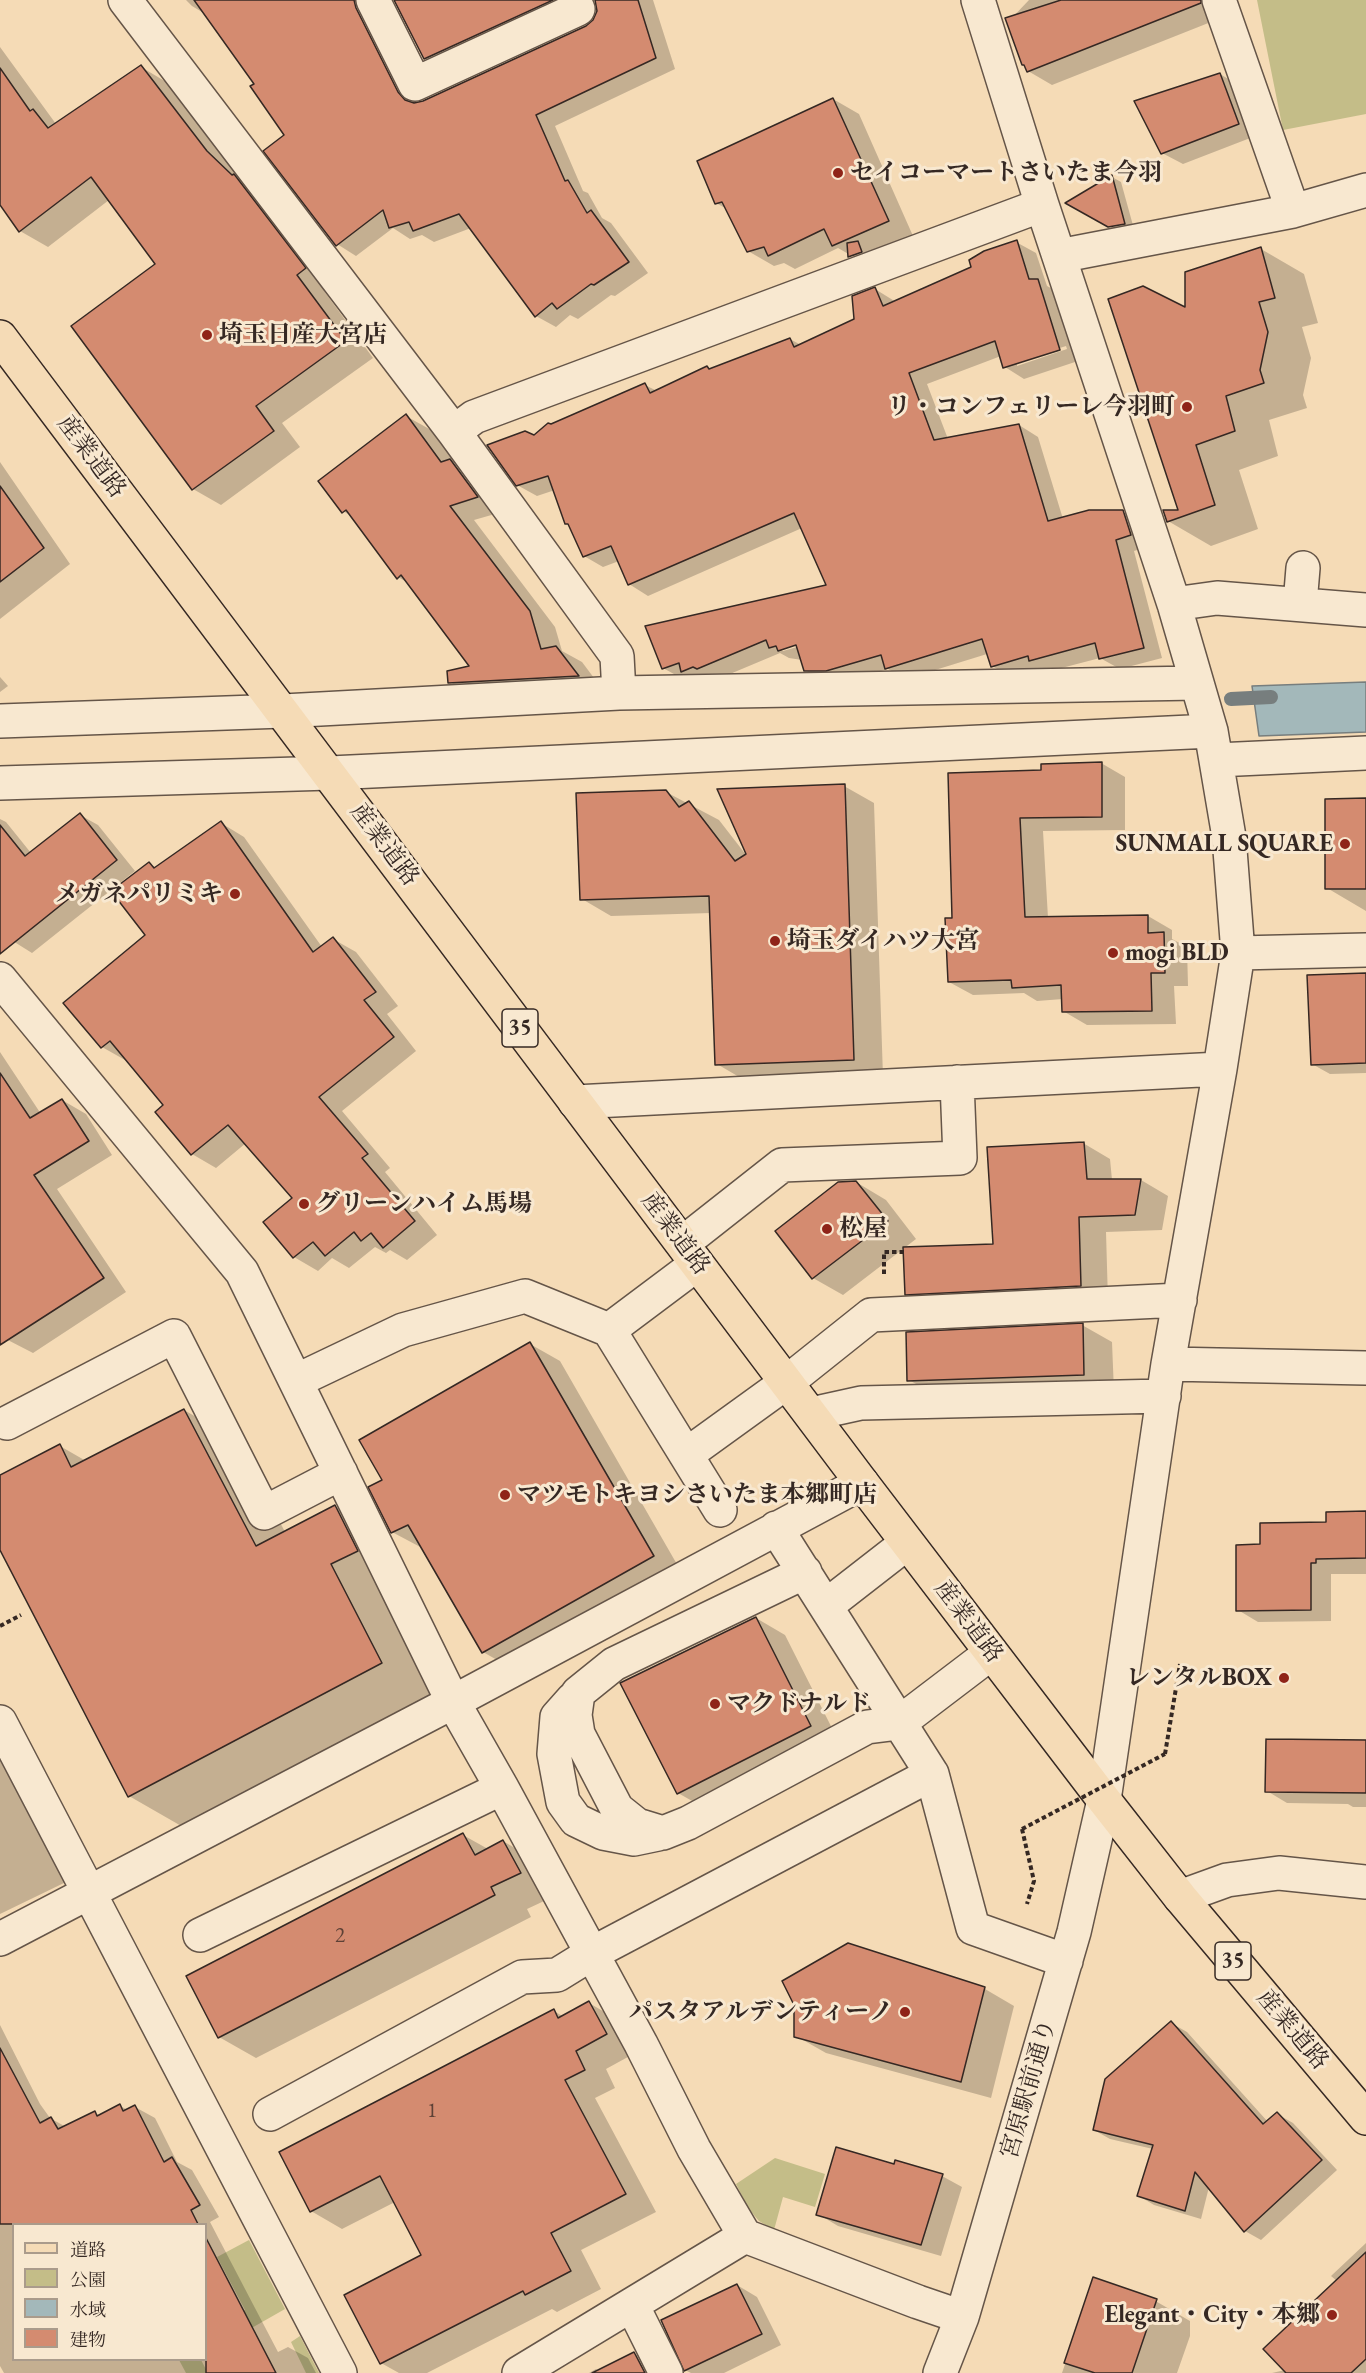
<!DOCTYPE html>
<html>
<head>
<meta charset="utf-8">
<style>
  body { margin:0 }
  #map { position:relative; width:1366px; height:2373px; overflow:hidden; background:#f5dbb6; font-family:"EB Garamond","Noto Serif JP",serif }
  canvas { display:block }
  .legend { position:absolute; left:12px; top:2223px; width:195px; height:138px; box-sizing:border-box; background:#f8e8d0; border:2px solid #aa9b8b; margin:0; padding:8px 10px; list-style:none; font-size:18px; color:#352823 }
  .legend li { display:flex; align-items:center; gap:12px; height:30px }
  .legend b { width:30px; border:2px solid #aa9b8b }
</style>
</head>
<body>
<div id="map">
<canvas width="1366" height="2373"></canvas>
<ul class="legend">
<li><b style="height:8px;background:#f5dbb6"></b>道路</li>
<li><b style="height:16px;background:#c4bd88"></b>公園</li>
<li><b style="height:16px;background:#a3b8ba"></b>水域</li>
<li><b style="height:16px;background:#d48b70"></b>建物</li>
</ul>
</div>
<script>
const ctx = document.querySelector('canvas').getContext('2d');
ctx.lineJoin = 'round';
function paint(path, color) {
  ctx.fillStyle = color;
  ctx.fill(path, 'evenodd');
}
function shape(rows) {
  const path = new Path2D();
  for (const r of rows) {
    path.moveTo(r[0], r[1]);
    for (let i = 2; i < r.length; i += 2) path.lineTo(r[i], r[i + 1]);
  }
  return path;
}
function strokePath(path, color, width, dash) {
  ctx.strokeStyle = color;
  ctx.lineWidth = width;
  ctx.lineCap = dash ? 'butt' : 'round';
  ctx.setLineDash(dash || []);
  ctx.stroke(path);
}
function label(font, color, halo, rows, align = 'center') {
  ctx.font = font + ' "EB Garamond","Noto Serif JP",serif';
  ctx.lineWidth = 6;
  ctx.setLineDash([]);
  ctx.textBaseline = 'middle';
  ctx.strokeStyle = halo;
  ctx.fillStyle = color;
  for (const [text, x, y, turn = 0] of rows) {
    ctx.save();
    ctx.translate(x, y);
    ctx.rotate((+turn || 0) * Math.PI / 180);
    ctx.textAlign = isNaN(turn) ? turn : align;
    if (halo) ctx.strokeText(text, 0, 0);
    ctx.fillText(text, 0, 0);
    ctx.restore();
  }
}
const green = shape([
  [1257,0,1366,0,1366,114,1283,130],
  [775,2158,825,2174,815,2207,783,2197,774,2230,759,2221,748,2208,736,2184],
  [249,2240,285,2309,206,2354,206,2331,245,2310,217,2257],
  [300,2336,319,2373,306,2373,291,2342],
  [179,2360,201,2360,208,2373,186,2373]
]);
const water = shape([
  [1366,682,1366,732,1259,736,1252,686,1366,682]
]);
const shadow = shape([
  [186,0,378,0,376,21,417,103,423,102,587,27,594,21,598,10,595,0,653,0,675,69,555,126,583,191,588,193,602,218,611,223,648,273,615,296,611,295,578,319,570,315,556,327,536,316,471,228,434,242,422,235,410,239,393,228,356,256,337,244,286,136,256,84,207,15,192,6],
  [396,0,579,0,445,70,425,58],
  [1029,0,1209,0,1216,20,1052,85,1028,71,1023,64,1008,22],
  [0,47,56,124,141,67,168,83,332,285,324,291,373,358,282,423,300,447,221,505,193,489,158,265,109,200,48,247,20,231,0,203],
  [1220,74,1240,86,1258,135,1183,164,1162,153],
  [833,99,859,114,913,236,859,260,838,248,795,269,784,263,774,266,748,251,727,209,716,203],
  [1112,177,1121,182,1134,229,1119,232,1068,203],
  [1016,242,1036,253,1047,286,1058,292,1078,361,1024,379,1005,367,1001,356,927,384,948,439,1019,425,1038,437,1063,519,1123,512,1142,523,1150,546,1134,551,1162,658,1120,669,1100,658,1050,671,1044,668,1012,677,992,666,987,654,906,679,888,669,847,681,824,681,805,670,802,660,789,658,780,653,718,679,683,679,663,668,828,586,802,528,648,596,629,584,619,561,603,567,584,556,555,490,537,496,517,485,534,437,551,426,645,385,657,391,790,339,801,345,855,320,875,289,896,302,973,268],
  [1066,346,1067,349,1017,366,1017,362],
  [803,642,804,645,783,651,780,649],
  [1261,249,1304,274,1318,323,1302,327,1311,358,1303,395,1307,408,1269,420,1278,456,1239,470,1258,529,1211,546,1168,521,1180,512,1186,309],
  [406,416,431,430,456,464,476,475,502,512,474,520,555,627,562,651,582,662,603,690,475,697,450,682,471,667,410,584,398,577,353,517,343,511],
  [0,462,70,564,0,619],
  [0,677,8,686,0,692],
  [1101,763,1125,777,1125,830,1043,831,1048,918,1148,916,1172,930,1172,939,1187,947,1188,986,1174,986,1176,1024,1087,1025,1063,1011,1063,999,1037,1001,1024,993,973,995,949,982,953,919,1043,772],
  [844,786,874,803,883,1077,746,1081,717,1064,711,913,611,916,582,899,666,792,719,820,750,860],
  [1366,800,1366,911,1327,888],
  [80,815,98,825,135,871,32,953,0,933,0,819,6,822,31,853],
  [221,823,244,837,322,947,333,939,356,952,398,1006,387,1014,416,1051,342,1111,390,1168,385,1172,437,1235,407,1260,390,1250,386,1253,375,1247,349,1268,332,1258,318,1271,294,1257,265,1222,294,1198,246,1143,216,1168,192,1154,157,1112,165,1106,127,1059,125,1060,102,1047,147,935,149,864,157,868],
  [1366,974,1366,1073,1330,1074,1312,1064],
  [0,1052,41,1114,62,1100,86,1114,112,1155,57,1189,126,1292,33,1353,0,1336],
  [1083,1143,1110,1159,1112,1180,1141,1180,1168,1196,1162,1230,1106,1232,1108,1301,933,1309,906,1294,995,1246],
  [856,1182,886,1200,916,1239,843,1295,813,1278,777,1231],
  [1082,1325,1112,1342,1114,1392,939,1397,909,1380],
  [530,1344,560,1361,682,1573,513,1669,483,1652,424,1549,392,1532,384,1480],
  [184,1410,238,1441,285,1532,335,1506,389,1537,435,1694,183,1827,129,1796,0,1546,0,1477,60,1446,86,1461],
  [1366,1512,1366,1574,1331,1574,1331,1621,1258,1622,1238,1610,1262,1546],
  [756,1618,785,1635,840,1744,708,1810,678,1793],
  [1366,1741,1366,1807,1353,1807,1348,1804,1287,1803,1267,1791],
  [0,1753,66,1882,0,1914],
  [463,1835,488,1849,503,1841,540,1863,557,1895,527,1909,531,1917,256,2058,219,2037],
  [848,1945,985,1989,1014,2006,991,2098,826,2053,796,2036],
  [589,2003,620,2021,637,2052,606,2069,615,2088,595,2098,656,2212,581,2250,601,2289,557,2312,552,2309,427,2373,399,2373,381,2363,423,2256,395,2202,342,2229,311,2211,554,2011,564,2017],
  [1171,2023,1187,2032,1268,2122,1277,2114,1293,2123,1337,2170,1261,2240,1245,2231,1209,2187,1201,2219,1154,2205,1139,2196,1153,2149,1110,2139,1094,2130],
  [0,2025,40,2104,50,2118,66,2127,95,2113,100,2116,120,2106,128,2110,135,2107,155,2118,177,2162,192,2170,219,2217,210,2222,278,2352,288,2347,308,2358,316,2373,4,2373,0,2366],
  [14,2224,206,2224,206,2360,14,2360],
  [895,2166,942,2176,962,2187,941,2256,838,2226,818,2214],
  [1366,2243,1366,2373,1272,2373,1285,2370,1337,2281,1331,2276],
  [1094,2279,1152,2299,1190,2321,1190,2336,1177,2373,1062,2373],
  [737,2285,757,2297,781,2345,724,2373,691,2373,685,2370],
  [634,2353,657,2366,660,2373,589,2373,596,2369,599,2371]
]);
const stream = shape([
  [1231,699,1271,697]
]);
const building = shape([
  [194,0,354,0,356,8,398,92,405,100,414,103,423,101,586,26,593,20,597,11,595,0,638,0,656,58,536,115,565,181,568,180,587,213,591,210,629,262,594,285,591,284,557,309,552,303,535,317,459,214,413,231,409,222,389,228,383,210,336,246,263,151,284,135,250,86,254,84,194,0],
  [394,0,553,0,424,59,394,0],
  [1061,0,1201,0,1201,3,1027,72,1024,65,1022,65,1005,18,1061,0],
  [141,65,207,151,232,175,234,174,306,268,297,275,346,341,256,406,274,431,192,490,71,326,155,264,91,177,19,232,0,205,0,68,30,111,33,109,48,128,141,65],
  [1220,73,1239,124,1161,154,1134,101,1220,73],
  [833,98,889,221,832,246,824,229,768,256,764,247,747,252,722,202,715,204,697,161,833,98],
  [1112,175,1125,224,1108,227,1065,203,1112,175],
  [1017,240,1029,279,1038,279,1060,350,1003,368,995,341,909,373,934,440,1019,424,1048,521,1089,510,1123,510,1131,535,1116,540,1144,648,1099,659,1095,643,1029,661,1028,656,991,667,982,639,885,669,881,655,826,671,804,671,796,645,778,651,776,646,769,648,766,640,697,669,693,667,681,672,679,663,662,669,645,626,826,585,794,513,628,585,611,546,583,557,568,524,565,524,548,476,516,486,487,445,525,431,534,435,548,423,551,424,645,383,650,393,707,366,709,369,790,338,794,347,854,319,852,296,875,287,883,306,971,267,969,260,984,251,1017,240],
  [858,241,862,252,848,257,847,243,858,241],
  [1261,247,1275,298,1259,302,1268,332,1260,370,1264,383,1226,396,1235,431,1196,445,1215,505,1167,522,1163,510,1178,510,1108,299,1143,286,1185,307,1185,272,1261,247],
  [406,414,441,462,450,459,478,497,450,506,530,611,541,649,556,646,579,676,448,683,447,671,469,666,401,575,397,579,346,510,342,513,318,481,406,414],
  [0,486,44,548,0,582,0,486],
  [1102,762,1102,817,1020,818,1025,917,1148,915,1148,933,1164,932,1165,973,1151,973,1152,1011,1062,1012,1061,985,1012,988,1011,980,948,982,945,918,952,918,948,773,1041,770,1041,764,1102,762],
  [845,784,854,1060,715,1065,709,896,580,900,576,793,666,790,679,807,689,801,735,861,746,854,717,789,845,784],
  [1366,798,1366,889,1325,889,1325,799,1366,798],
  [80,813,117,860,0,954,0,825,25,856,80,813],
  [221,821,313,952,333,937,376,992,364,1000,394,1037,319,1097,368,1154,362,1158,415,1221,383,1248,371,1233,361,1241,354,1232,325,1256,313,1242,293,1258,263,1222,292,1198,228,1125,191,1155,155,1112,163,1105,110,1041,101,1048,63,1003,145,935,111,891,149,862,154,868,221,821],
  [1366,973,1366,1063,1311,1065,1307,975,1366,973],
  [0,1073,30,1118,62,1099,89,1141,34,1175,104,1278,0,1345,0,1073],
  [1084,1142,1087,1179,1141,1179,1135,1215,1079,1217,1081,1286,905,1295,903,1247,993,1244,987,1147,1084,1142],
  [856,1181,888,1221,812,1279,775,1231,838,1182,856,1181],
  [1083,1323,1084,1375,907,1381,906,1332,1083,1323],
  [530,1342,654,1556,482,1653,408,1525,391,1533,368,1487,382,1480,359,1440,530,1342],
  [184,1409,256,1546,335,1505,358,1551,331,1564,382,1663,128,1797,0,1550,0,1475,60,1444,71,1467,184,1409],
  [1366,1511,1366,1558,1316,1559,1316,1563,1311,1563,1311,1610,1236,1611,1236,1545,1260,1544,1260,1523,1326,1522,1326,1512,1366,1511],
  [756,1617,811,1726,677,1794,620,1683,756,1617],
  [1266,1739,1366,1740,1366,1793,1265,1792,1266,1739],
  [463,1833,475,1855,503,1840,521,1873,491,1887,495,1895,218,2038,186,1976,463,1833],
  [848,1943,985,1987,961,2082,794,2037,794,2005,782,1981,848,1943],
  [589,2001,607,2034,576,2051,585,2070,565,2080,626,2194,551,2233,571,2271,525,2295,523,2291,380,2364,344,2295,421,2255,380,2176,310,2212,279,2152,554,2009,558,2018,589,2001],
  [1171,2021,1263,2124,1277,2112,1322,2160,1244,2232,1195,2172,1185,2211,1137,2196,1153,2145,1093,2130,1105,2079,1171,2021],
  [0,2048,40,2123,51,2117,58,2129,95,2111,97,2116,120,2104,123,2111,135,2105,164,2162,172,2157,200,2205,191,2210,198,2224,0,2224,0,2048],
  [836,2147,894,2164,895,2160,943,2174,921,2245,816,2215,836,2147],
  [206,2238,276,2373,206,2373,206,2238],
  [1366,2252,1366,2359,1351,2373,1286,2373,1263,2349,1366,2252],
  [1093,2277,1157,2299,1132,2373,1095,2373,1064,2363,1093,2277],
  [737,2284,762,2334,684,2371,661,2320,737,2284],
  [634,2352,645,2373,592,2373,634,2352]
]);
const path = shape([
  [884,1274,884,1252,904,1252],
  [0,1626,21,1615],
  [1165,1754,1180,1664],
  [1022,1829,1034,1881,1027,1904]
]);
const minor = shape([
  [125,0,454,432,617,656,619,693],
  [373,0,415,84,578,9,574,0],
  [1219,0,1293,211],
  [1059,256,1293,211,1366,190],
  [454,432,474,417,1042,205],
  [1174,604,1217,598,1366,610],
  [1300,604,1303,568],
  [0,721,283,711,619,693,1197,683],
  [1217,760,1366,753],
  [0,783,330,773,1211,731],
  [1238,953,1366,950],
  [0,979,242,1272,453,1702,502,1788,641,2044,694,2149,745,2236,918,2302,962,2317],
  [575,1102,1220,1069],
  [683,1243,782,1165,960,1158,957,1082],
  [609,1330,697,1264],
  [1168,1364,1366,1368],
  [296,1381,403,1330,525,1296,609,1330,720,1510],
  [811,1414,861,1403,1164,1396],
  [7,1423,174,1336,264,1513,341,1473],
  [686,1455,787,1382,871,1315,1180,1300],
  [776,1528,932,1774,973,1928,1066,1961],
  [805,1572,614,1664,578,1693,575,1715,578,1734,617,1809,637,1825,663,1833,688,1823,867,1727,899,1723,991,1653],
  [826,1606,907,1543],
  [573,1699,557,1717,554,1754,563,1802,576,1820,603,1833,634,1839,658,1834],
  [0,1722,340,2373],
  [1180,1897,1227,1880,1279,1873,1366,1882],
  [200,1935,502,1788],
  [0,1939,453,1702,862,1483],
  [270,2114,522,1977,557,1975,591,1954,932,1774],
  [632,2305,666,2373],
  [519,2373,745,2236],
  [940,2373,962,2317,1074,1932,1104,1800,1168,1364,1220,1069,1238,953,1229,837,1211,731,1174,604,1042,205,978,0]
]);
const major = shape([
  [0,337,862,1483,1104,1800,1180,1897,1366,2118]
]);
const pathBridge = shape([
  [1022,1829,1165,1754]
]);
const markers = [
  [838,173,6,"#8f2418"],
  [207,335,6,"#8f2418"],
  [1187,407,6,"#8f2418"],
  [1345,844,6,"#8f2418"],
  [235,894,6,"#8f2418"],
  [775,941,6,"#8f2418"],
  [1113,953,6,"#8f2418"],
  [304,1204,6,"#8f2418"],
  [827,1229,6,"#8f2418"],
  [505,1495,6,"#8f2418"],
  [1284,1678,6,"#8f2418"],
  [715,1704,6,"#8f2418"],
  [905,2012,6,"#8f2418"],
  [1332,2315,6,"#8f2418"]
];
const numberNames = [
  ["2",340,1936],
  ["1",432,2111]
];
const shields = [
  [520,1028,36],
  [1233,1961,36]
];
const shieldNames = [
  ["35",520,1028],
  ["35",1233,1961]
];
const poiNames = [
  ["セイコーマートさいたま今羽",850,173],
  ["埼玉日産大宮店",219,335],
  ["リ・コンフェリーレ今羽町",1175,407,"right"],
  ["SUNMALL SQUARE",1333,844,"right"],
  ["メガネパリミキ",223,894,"right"],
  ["埼玉ダイハツ大宮",787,941],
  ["mogi BLD",1125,953],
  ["グリーンハイム馬場",316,1204],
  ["松屋",839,1229],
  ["マツモトキヨシさいたま本郷町店",517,1495],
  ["レンタルBOX",1272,1678,"right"],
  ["マクドナルド",727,1704],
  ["パスタアルデンティーノ",893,2012,"right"],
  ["Elegant・City・本郷",1320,2315,"right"]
];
const streetNames = [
  ["産業道路",91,457,53],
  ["産業道路",384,845,53],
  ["産業道路",675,1234,53],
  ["産業道路",968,1622,53],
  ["産業道路",1292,2030,50],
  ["宮原駅前通り",1029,2089,-74]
];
paint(green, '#c4bd88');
paint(water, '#a3b8ba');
strokePath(water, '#777e7e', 1.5);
paint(shadow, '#0003');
strokePath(stream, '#777e7e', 14);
paint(building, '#d48b70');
strokePath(building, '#352823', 1.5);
strokePath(minor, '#655548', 36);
strokePath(major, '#352823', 36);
strokePath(path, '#352823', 4, [4.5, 3]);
strokePath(minor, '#f8e8d0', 33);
strokePath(major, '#f5dbb6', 33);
strokePath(pathBridge, '#352823', 4, [4.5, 3]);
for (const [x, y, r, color] of markers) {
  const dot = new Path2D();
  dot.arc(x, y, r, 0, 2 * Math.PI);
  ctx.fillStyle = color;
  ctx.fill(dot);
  strokePath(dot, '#f8e8d0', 2);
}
label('21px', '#5d4136', null, numberNames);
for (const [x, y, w] of shields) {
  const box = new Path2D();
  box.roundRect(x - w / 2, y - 19, w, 38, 4.5);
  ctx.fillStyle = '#f8e8d0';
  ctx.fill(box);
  strokePath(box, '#352823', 1.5);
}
label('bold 22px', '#352823', null, shieldNames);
label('bold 24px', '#352823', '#f8e8d0', poiNames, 'left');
label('24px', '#352823', '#f8e8d0', streetNames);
</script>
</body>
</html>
